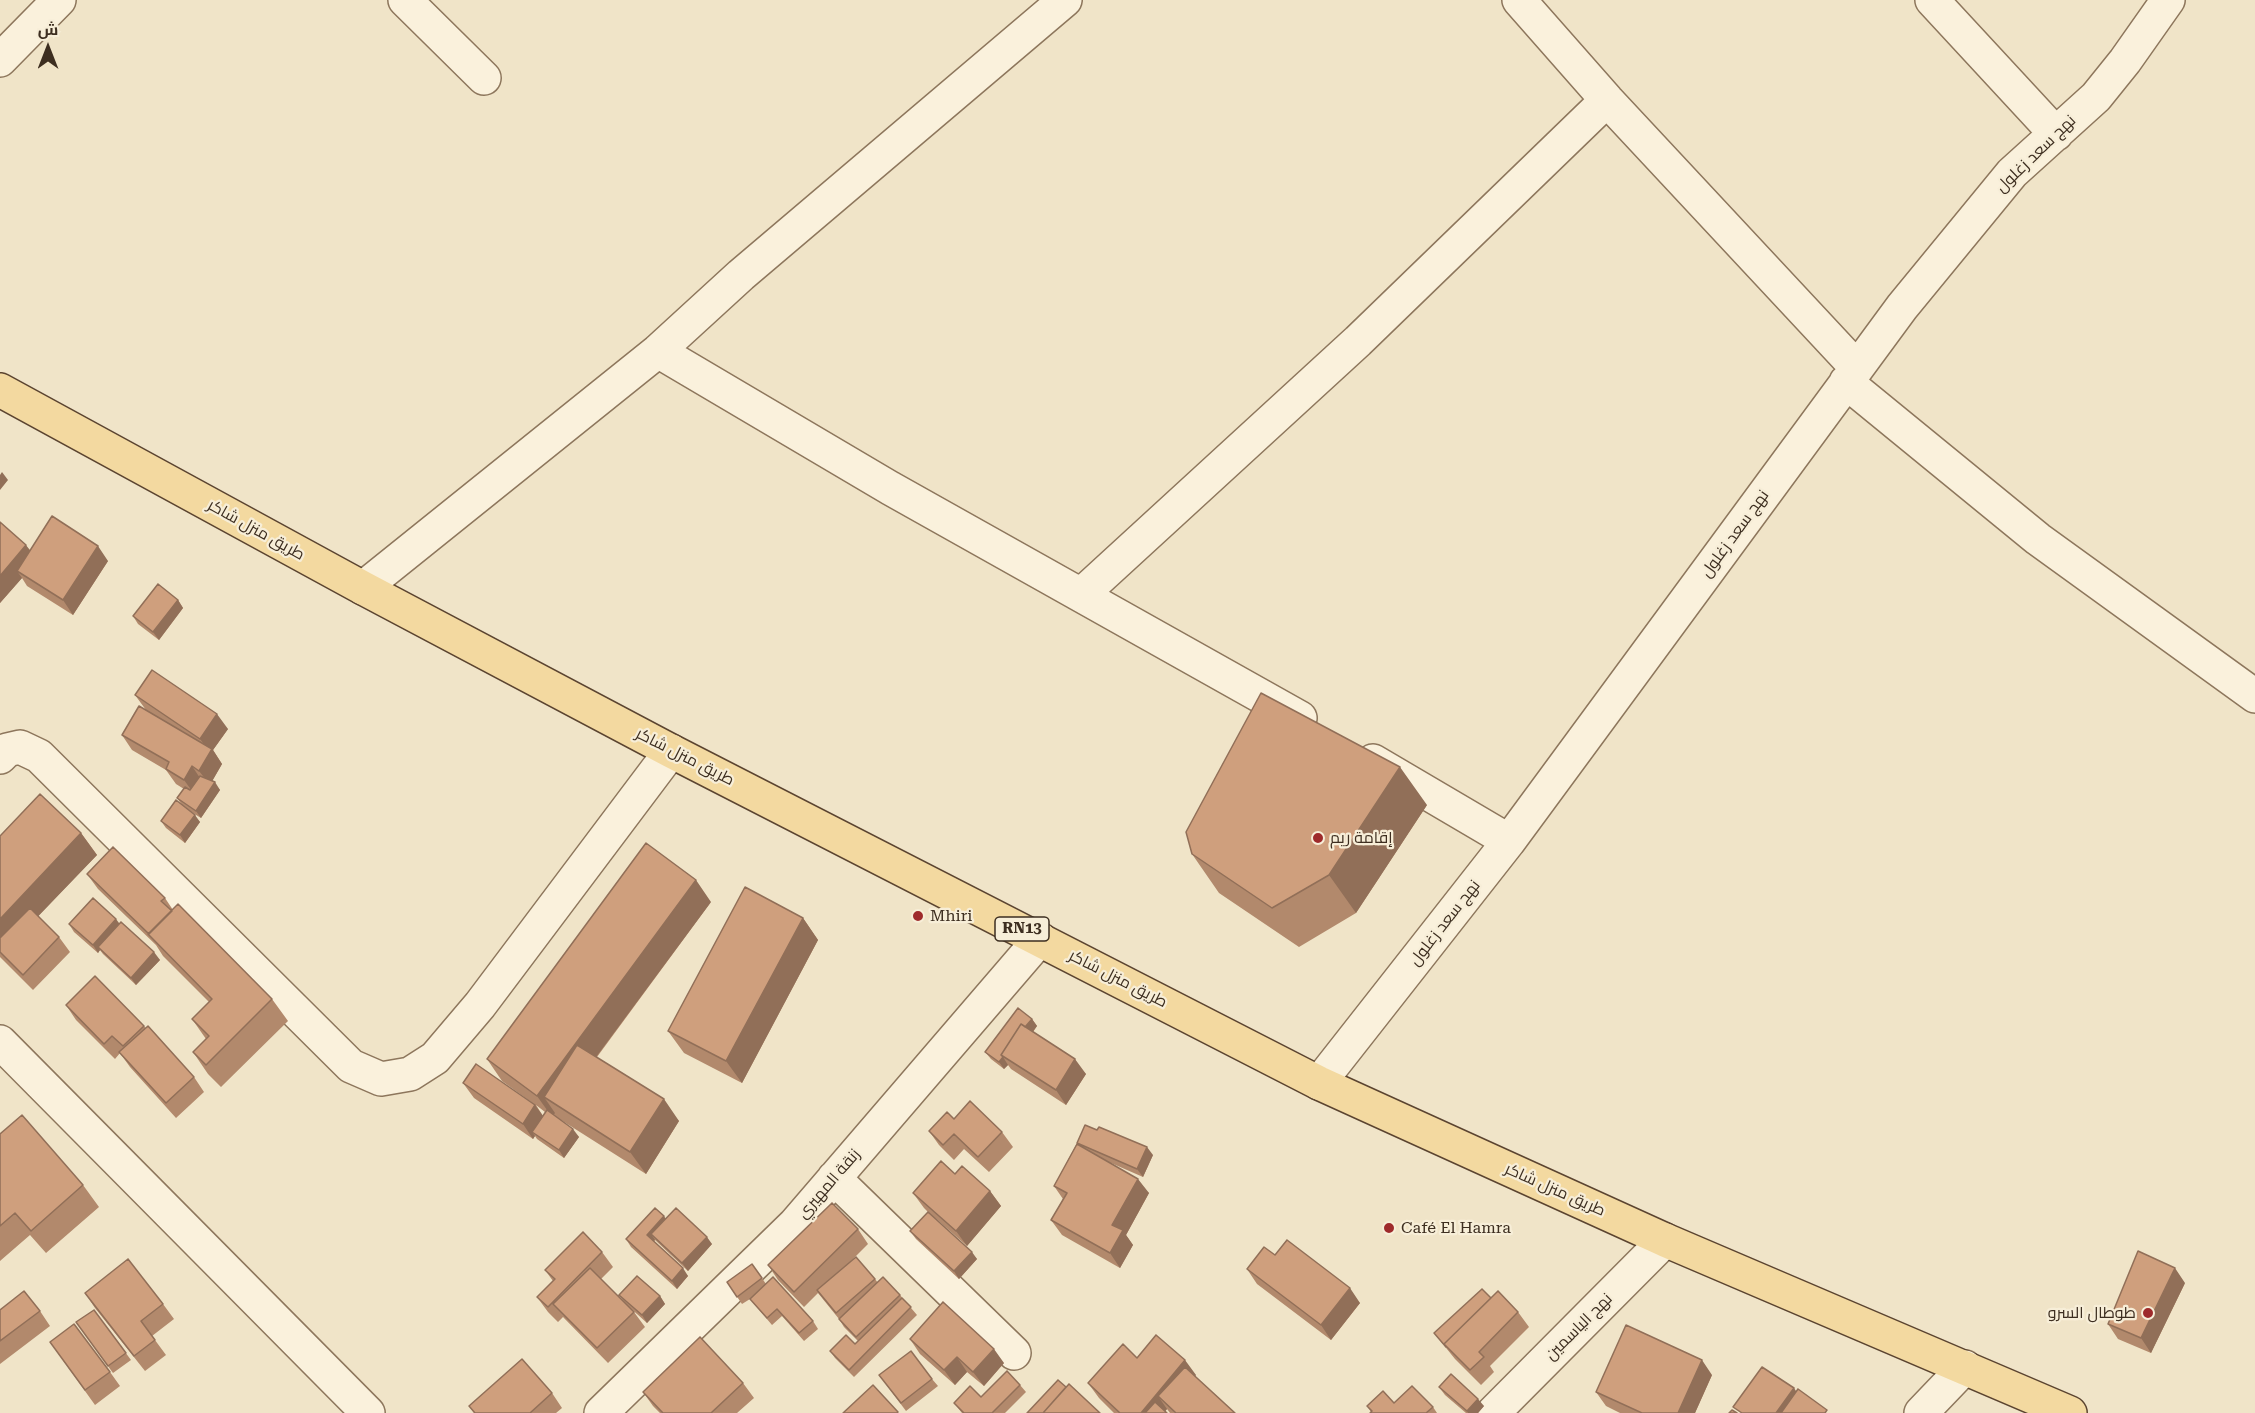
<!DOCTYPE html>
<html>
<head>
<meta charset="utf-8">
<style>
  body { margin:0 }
  #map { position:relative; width:2255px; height:1413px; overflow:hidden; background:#f0e4c8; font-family:"Roboto Serif",Cairo,serif }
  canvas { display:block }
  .north { position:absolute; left:18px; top:18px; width:60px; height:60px; -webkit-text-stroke:4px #f7eed8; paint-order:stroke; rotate:0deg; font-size:16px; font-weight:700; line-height:24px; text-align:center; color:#3d2e20 }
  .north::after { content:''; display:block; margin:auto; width:21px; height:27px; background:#3d2e20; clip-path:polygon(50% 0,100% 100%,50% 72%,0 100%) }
</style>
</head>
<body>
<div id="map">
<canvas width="2255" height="1413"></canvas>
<div class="north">ش</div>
</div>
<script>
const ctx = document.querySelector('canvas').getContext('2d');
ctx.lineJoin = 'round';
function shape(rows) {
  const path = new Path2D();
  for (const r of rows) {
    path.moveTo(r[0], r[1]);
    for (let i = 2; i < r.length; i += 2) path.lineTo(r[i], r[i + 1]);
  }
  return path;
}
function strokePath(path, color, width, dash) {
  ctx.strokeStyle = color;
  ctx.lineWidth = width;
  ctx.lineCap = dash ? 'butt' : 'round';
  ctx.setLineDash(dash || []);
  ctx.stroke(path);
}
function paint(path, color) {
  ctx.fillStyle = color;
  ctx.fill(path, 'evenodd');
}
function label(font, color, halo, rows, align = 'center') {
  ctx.font = font + ' "Roboto Serif",Cairo,serif';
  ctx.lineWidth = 4.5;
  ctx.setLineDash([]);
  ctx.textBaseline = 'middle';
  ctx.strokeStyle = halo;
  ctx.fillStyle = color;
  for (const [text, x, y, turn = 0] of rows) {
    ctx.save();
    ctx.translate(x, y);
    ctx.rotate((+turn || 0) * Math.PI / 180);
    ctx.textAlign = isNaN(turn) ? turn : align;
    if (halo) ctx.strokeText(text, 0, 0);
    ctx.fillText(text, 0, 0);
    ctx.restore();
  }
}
const street = shape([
  [405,0,484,78],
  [1519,0,1607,100,1857,368],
  [1932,0,2056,134],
  [0,60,59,0],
  [658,351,890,488,1300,718],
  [1846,382,2038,539,2255,696],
  [363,588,658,351,741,275,1065,0],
  [1081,595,1358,341,1607,100],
  [0,757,7,750,20,747,39,756,351,1066,381,1079,410,1074,435,1058,480,1005,671,751],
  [1373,761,1509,841],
  [0,1042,368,1413],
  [1319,1083,1509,841,1902,307,2012,173,2096,97,2125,61,2168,0],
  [834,1178,1014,1353],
  [601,1413,795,1224,1040,939],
  [1493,1413,1665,1240],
  [1921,1413,1965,1367]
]);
const primary = shape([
  [0,390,363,588,671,751,1319,1083,1665,1240,2070,1413]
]);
const wall = shape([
  [0,522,30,550,108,561,73,615,27,586,22,578,0,603],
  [178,600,183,608,159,640,138,624,133,616],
  [135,695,228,729,213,750,222,764,212,781,220,790,201,818,188,810,200,822,185,843,166,828,161,821,182,805,177,798,184,789,176,784,166,770,132,750,122,735,151,714,146,710],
  [1427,805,1356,913,1299,947,1219,893,1192,854],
  [81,833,97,855,38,916,59,937,70,952,33,990,0,957,0,836],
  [87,874,165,898,173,910,272,999,288,1021,221,1087,208,1074,193,1052,206,1039,192,1019,209,1002,163,956,156,945,98,889],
  [711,902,597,1057,679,1121,646,1174,561,1120,579,1137,564,1158,537,1139,535,1136,533,1139,474,1098,463,1083,531,1102,502,1081,487,1059],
  [536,1105,545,1112,543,1116],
  [803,918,818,940,742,1083,684,1053,668,1031],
  [69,924,119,924,160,960,136,985,103,954,100,950,98,953,74,932],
  [66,1005,144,1026,194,1077,204,1092,176,1118,130,1067,120,1053,115,1059,76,1020],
  [1032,1019,1037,1026,1033,1032,1086,1074,1066,1105,1011,1069,1008,1065,1004,1069,991,1059,985,1052],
  [954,1119,1002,1132,1013,1147,989,1172,964,1149,954,1160,939,1145,929,1131],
  [0,1134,83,1185,99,1207,46,1253,30,1235,0,1261],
  [1077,1143,1153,1155,1143,1177,1111,1163,1149,1193,1126,1235,1133,1245,1120,1268,1062,1235,1051,1220,1063,1199,1054,1186],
  [955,1174,990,1191,1001,1206,967,1246,933,1216,977,1259,959,1279,916,1239,910,1231,928,1212,924,1208,913,1193],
  [666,1219,712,1244,688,1271,655,1240,654,1241,688,1276,677,1289,631,1247,626,1239],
  [858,1229,868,1244,851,1261,875,1279,878,1283,900,1295,917,1315,854,1377,835,1358,830,1351,855,1344,858,1341,844,1327,839,1319,818,1293,804,1307,778,1280,768,1265],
  [602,1252,613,1267,601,1279,624,1302,619,1295,660,1296,665,1304,647,1323,627,1305,634,1312,645,1327,608,1363,563,1317,558,1322,548,1312,537,1297,553,1281,545,1270],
  [1275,1255,1360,1303,1331,1340,1257,1284,1247,1269],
  [752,1264,766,1284,813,1321,818,1329,804,1341,782,1316,772,1325,750,1299,742,1304,727,1282],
  [2185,1283,2151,1353,2118,1339,2108,1324],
  [85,1293,163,1304,174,1319,152,1336,166,1355,145,1371,95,1308],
  [1491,1298,1518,1312,1529,1327,1490,1366,1494,1372,1481,1385,1455,1359,1434,1333],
  [0,1310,40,1311,50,1326,0,1364],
  [94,1310,131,1360,113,1373,76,1322],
  [910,1339,1004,1363,984,1386,967,1372,955,1385,920,1354],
  [50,1342,110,1372,120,1386,95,1405],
  [1137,1358,1196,1375,1195,1376,1235,1413,1170,1413,1167,1409,1165,1411,1167,1413,1114,1413,1099,1398,1088,1383],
  [1712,1375,1695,1413,1620,1413,1606,1406,1596,1392],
  [932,1379,938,1386,906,1411,885,1383],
  [743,1383,754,1398,737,1413,660,1413,653,1406,643,1392],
  [1020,1385,1026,1392,1005,1413,962,1413,954,1403,981,1397],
  [1439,1387,1484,1406,1478,1413,1466,1413,1445,1395],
  [552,1393,562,1408,556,1413,474,1413,469,1406],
  [1394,1403,1433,1407,1437,1413,1370,1413,1371,1412,1367,1406]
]);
const shadedWall = shape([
  [2,472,8,480,0,490,0,475],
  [26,545,37,560,17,571,22,578,0,603,0,576],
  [98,546,108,561,73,615,63,600],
  [178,600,183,608,159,640,153,632],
  [217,714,228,729,213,750,222,764,210,785,199,771,210,752,200,739],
  [192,766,202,781,195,795,184,780],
  [1400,767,1427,805,1356,913,1329,875],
  [215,782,220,790,201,818,196,811],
  [195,815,200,822,185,843,180,835],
  [81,833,97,855,2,954,0,952,0,919],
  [696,880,711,902,559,1107,544,1097,555,1113,552,1117,537,1096],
  [803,918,818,940,742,1083,726,1061],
  [116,919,122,927,98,947,100,950,98,953,93,945],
  [154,952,160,960,136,985,131,978],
  [1032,1019,1037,1026,1011,1061,1003,1056],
  [1003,1057,1008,1065,1004,1069,999,1062],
  [1075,1059,1086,1074,1066,1105,1056,1090],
  [664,1099,679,1121,646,1174,630,1152],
  [535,1105,546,1120,532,1132,535,1136,533,1139,523,1124],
  [573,1129,579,1137,564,1158,559,1150],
  [1147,1147,1153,1155,1143,1177,1137,1169],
  [1138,1179,1149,1193,1126,1235,1133,1245,1120,1268,1110,1253,1112,1225],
  [990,1191,1001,1206,967,1246,956,1231],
  [664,1216,669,1224,651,1234,655,1240,652,1243,647,1235],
  [707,1237,712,1244,688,1271,682,1263],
  [972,1252,977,1259,959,1279,954,1271],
  [683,1268,688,1276,677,1289,672,1281],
  [2175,1268,2185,1283,2151,1353,2141,1338],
  [1350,1288,1360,1303,1331,1340,1321,1325],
  [660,1296,665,1304,647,1323,642,1315],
  [994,1349,1004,1363,984,1386,973,1372],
  [957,1357,967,1372,955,1385,944,1370],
  [1185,1360,1196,1375,1169,1407,1158,1396,1167,1409,1164,1413,1141,1413],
  [1702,1360,1712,1375,1695,1413,1678,1413],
  [1794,1388,1804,1403,1797,1413,1776,1413],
  [1478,1399,1484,1406,1478,1413,1468,1413,1467,1411]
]);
const building = shape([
  [52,516,98,546,63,600,17,571,52,516],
  [0,522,26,545,0,576,0,522],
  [158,584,178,600,153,632,133,616,158,584],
  [152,670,217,714,200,739,135,695,152,670],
  [1261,693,1400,767,1329,875,1272,908,1192,854,1186,832,1261,693],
  [139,706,212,749,199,771,192,766,184,780,166,769,169,762,122,735,139,706],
  [200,776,215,782,196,811,177,798,185,787,190,790,200,776],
  [40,794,81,833,0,919,0,836,40,794],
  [176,800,195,815,180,835,161,821,176,800],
  [646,843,696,880,537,1096,487,1059,646,843],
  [113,847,165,898,161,901,172,911,149,934,87,874,113,847],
  [745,887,803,918,726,1061,668,1031,745,887],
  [93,898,116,919,93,945,69,924,93,898],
  [178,904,272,999,206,1065,193,1052,209,1036,192,1019,212,999,148,934,178,904],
  [30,908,59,937,23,975,0,952,0,938,30,908],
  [121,922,154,952,131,978,98,947,121,922],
  [95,976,144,1026,123,1046,112,1036,104,1044,66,1005,95,976],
  [1018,1008,1032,1019,1025,1027,1021,1024,1001,1055,1003,1057,999,1062,985,1052,1018,1008],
  [1021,1024,1075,1059,1056,1090,1001,1055,1021,1024],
  [148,1026,194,1077,166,1103,119,1052,148,1026],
  [577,1045,664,1099,630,1152,544,1097,577,1045],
  [476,1064,535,1105,523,1124,463,1083,476,1064],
  [970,1101,1002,1132,978,1157,954,1134,943,1145,929,1131,947,1112,954,1119,970,1101],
  [547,1110,573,1129,559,1150,532,1132,547,1110],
  [22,1115,83,1185,31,1231,15,1213,0,1226,0,1134,22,1115],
  [1085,1125,1097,1130,1099,1127,1147,1147,1137,1169,1077,1143,1085,1125],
  [1077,1144,1138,1179,1112,1225,1123,1230,1110,1253,1051,1220,1067,1193,1054,1186,1077,1144],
  [941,1161,955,1174,962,1166,990,1191,956,1231,913,1193,941,1161],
  [832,1203,858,1229,794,1292,768,1265,832,1203],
  [655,1208,664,1216,647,1235,683,1268,672,1281,626,1239,655,1208],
  [676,1208,707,1237,682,1263,651,1234,676,1208],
  [928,1212,972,1252,954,1271,910,1231,928,1212],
  [583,1232,602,1252,548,1307,537,1297,555,1279,545,1270,583,1232],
  [1287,1240,1350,1288,1321,1325,1247,1269,1264,1247,1275,1255,1287,1240],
  [2138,1251,2175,1268,2141,1338,2108,1324,2138,1251],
  [856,1257,875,1279,836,1313,817,1290,856,1257],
  [128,1259,163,1304,141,1321,155,1340,134,1356,85,1293,128,1259],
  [752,1264,762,1278,737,1297,727,1282,752,1264],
  [590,1268,634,1312,597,1348,553,1304,590,1268],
  [637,1276,660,1296,642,1315,619,1295,637,1276],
  [773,1277,813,1321,799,1333,777,1309,767,1318,750,1299,773,1277],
  [883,1277,900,1295,856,1337,839,1319,883,1277],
  [1482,1289,1491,1298,1444,1344,1446,1347,1434,1333,1482,1289],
  [24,1291,40,1311,0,1341,0,1310,24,1291],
  [1498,1291,1518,1312,1479,1352,1484,1357,1470,1370,1444,1344,1498,1291],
  [902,1298,911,1307,849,1370,830,1351,846,1335,855,1344,902,1298],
  [943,1302,994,1349,973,1372,957,1357,944,1370,910,1339,943,1302],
  [94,1310,126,1353,108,1366,76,1322,94,1310],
  [74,1324,110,1372,85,1390,50,1342,74,1324],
  [1626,1325,1702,1360,1678,1413,1642,1413,1596,1392,1626,1325],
  [1156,1335,1185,1360,1141,1413,1120,1413,1088,1383,1123,1344,1137,1358,1156,1335],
  [700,1337,743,1383,711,1413,663,1413,643,1392,700,1337],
  [911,1351,932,1379,901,1403,879,1375,911,1351],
  [522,1359,552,1393,530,1413,475,1413,469,1406,522,1359],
  [1185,1367,1235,1413,1176,1413,1158,1396,1185,1367],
  [1762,1367,1794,1388,1776,1413,1742,1413,1733,1407,1762,1367],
  [1007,1371,1020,1385,992,1413,964,1413,954,1403,970,1386,981,1397,1007,1371],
  [1451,1374,1478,1399,1467,1411,1439,1387,1451,1374],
  [1058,1380,1066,1387,1043,1413,1027,1413,1058,1380],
  [1069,1384,1100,1413,1043,1413,1069,1384],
  [873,1385,898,1412,897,1413,843,1413,873,1385],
  [1412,1386,1433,1407,1426,1413,1370,1413,1372,1411,1367,1406,1383,1391,1394,1403,1412,1386],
  [1798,1389,1827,1410,1825,1413,1781,1413,1798,1389],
  [1155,1402,1167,1413,1145,1413,1155,1402],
  [1732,1410,1737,1413,1729,1413,1732,1410]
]);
const markers = [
  [1318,838,6,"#9e2a2b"],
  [918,916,6,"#9e2a2b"],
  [1389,1228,6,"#9e2a2b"],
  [2148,1313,6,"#9e2a2b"]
];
const shields = [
  [1022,929,54]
];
const shieldNames = [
  ["RN13",1022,929]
];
const streetNames = [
  ["نهج سعد زغلول",2036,154,-44],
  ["طريق منزل شاكر",256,530,29],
  ["نهج سعد زغلول",1735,534,-54],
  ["طريق منزل شاكر",685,757,27],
  ["نهج سعد زغلول",1445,923,-52],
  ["طريق منزل شاكر",1118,979,27],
  ["زنقة المهيري",829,1184,-49],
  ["طريق منزل شاكر",1555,1190,24],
  ["نهج الياسمين",1579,1327,-45]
];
const poiNames = [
  ["إقامة ريم",1330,838],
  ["Mhiri",930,916],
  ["Café El Hamra",1401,1228],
  ["طوطال السرو",2136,1313,"right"]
];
strokePath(street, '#8d765c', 36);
strokePath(primary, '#5b4430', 36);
strokePath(street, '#faf1dc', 33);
strokePath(primary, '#f3d9a0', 33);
paint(wall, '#b2896c');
paint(shadedWall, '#916f58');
paint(building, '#cf9f7d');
strokePath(building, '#916f58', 1.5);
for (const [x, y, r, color] of markers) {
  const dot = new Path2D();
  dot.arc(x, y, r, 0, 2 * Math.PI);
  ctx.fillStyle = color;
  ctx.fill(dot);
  strokePath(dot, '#f7eed8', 2);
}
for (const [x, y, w] of shields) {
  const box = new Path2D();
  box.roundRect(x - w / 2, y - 12, w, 24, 4.5);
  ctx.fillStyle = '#f7eed8';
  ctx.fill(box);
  strokePath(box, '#3d2e20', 1.5);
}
label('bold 15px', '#3d2e20', null, shieldNames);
label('16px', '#3d2e20', '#f7eed8', streetNames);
label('16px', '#3d2e20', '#f7eed8', poiNames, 'left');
</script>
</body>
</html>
